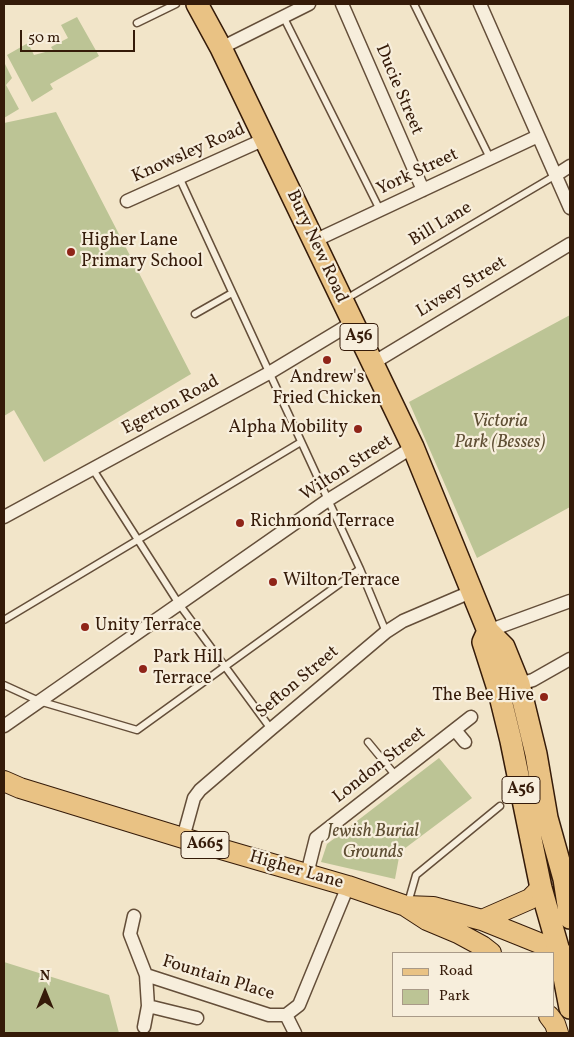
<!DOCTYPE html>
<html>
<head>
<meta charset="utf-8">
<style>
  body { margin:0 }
  #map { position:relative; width:574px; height:1037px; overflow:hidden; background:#f2e5c9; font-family:Vollkorn,serif }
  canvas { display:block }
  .frame { position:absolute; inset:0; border:5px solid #351b09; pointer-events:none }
  .legend { position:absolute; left:392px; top:952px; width:162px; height:65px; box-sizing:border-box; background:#f7eedc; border:1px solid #a99a88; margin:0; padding:6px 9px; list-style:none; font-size:15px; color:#351b09 }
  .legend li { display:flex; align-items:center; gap:10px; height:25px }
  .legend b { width:25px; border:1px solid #a99a88 }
  .north { position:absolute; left:20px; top:967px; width:50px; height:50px; -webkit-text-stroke:4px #f7eedc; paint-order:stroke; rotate:0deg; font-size:14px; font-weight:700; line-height:20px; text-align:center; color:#351b09 }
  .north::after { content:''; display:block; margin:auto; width:18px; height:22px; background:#351b09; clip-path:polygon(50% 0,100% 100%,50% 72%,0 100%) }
  .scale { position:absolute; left:20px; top:30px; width:115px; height:22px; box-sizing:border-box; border:2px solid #351b09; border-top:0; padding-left:6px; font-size:15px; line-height:18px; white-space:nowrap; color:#351b09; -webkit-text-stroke:4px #f7eedc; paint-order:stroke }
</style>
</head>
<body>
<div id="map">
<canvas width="574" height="1037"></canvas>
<div class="frame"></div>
<ul class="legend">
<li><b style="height:6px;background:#e9c284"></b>Road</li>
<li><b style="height:14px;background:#bcc495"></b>Park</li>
</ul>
<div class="north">N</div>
<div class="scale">50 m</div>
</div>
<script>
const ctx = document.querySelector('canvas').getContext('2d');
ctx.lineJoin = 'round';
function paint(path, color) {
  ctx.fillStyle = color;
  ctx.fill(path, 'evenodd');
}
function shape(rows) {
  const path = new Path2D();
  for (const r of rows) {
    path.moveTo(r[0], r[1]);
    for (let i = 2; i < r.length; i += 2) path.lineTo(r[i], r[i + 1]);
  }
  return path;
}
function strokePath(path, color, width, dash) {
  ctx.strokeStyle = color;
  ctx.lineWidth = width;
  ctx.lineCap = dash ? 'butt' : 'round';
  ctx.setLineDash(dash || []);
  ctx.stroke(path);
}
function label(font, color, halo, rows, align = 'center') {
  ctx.font = font + ' Vollkorn,serif';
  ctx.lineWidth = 4.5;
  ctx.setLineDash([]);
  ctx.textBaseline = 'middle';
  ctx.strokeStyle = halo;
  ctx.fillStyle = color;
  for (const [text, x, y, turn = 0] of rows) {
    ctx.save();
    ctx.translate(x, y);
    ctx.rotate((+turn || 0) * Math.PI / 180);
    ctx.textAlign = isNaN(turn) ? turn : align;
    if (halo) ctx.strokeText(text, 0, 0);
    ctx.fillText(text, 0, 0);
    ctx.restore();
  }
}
const green = shape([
  [77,17,99,56,50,84,53,89,32,102,7,55,28,43,34,55,53,50,51,47,68,38,61,25],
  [4,62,12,78,6,85,19,109,4,118],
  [56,112,191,374,44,462,14,410,4,416,4,123],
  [570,315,570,507,477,558,409,402],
  [439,758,472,798,400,852,395,879,321,862,327,844],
  [4,962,109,995,119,1033,4,1033]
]);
const service = shape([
  [414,4,490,158],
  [283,16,380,210],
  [137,23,176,4],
  [179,177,360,569,386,632],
  [346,299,556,175],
  [195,314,232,293],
  [92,468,179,604,271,729],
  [4,620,301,442],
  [4,685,39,701,137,730,360,569],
  [368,742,396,776],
  [408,903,416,875,500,806]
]);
const minor = shape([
  [342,4,423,190],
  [480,4,570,208],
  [221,48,309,4],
  [556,175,570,166],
  [127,201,265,139],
  [314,241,538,136],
  [373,363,570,244],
  [4,517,269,373,352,323],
  [488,631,570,601],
  [513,686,533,680,570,659],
  [4,726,328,500,413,447],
  [455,730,465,742],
  [183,838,194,798,200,790,271,729,386,632,403,621,473,591],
  [307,874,316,838,471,717],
  [134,916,130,934,146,975,269,1015,286,1015,299,1005,348,886],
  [148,1006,197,1018],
  [286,1015,295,1033],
  [144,1027,148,1006,146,975]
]);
const primary = shape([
  [4,781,20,788,183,838,348,886,406,906,433,907,482,920,559,951,570,959],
  [407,907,427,920,458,933,482,946,491,953],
  [482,920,530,899,541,888],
  [549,1016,555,1024,558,1033]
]);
const trunk = shape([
  [197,4,221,48,413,447,488,631,504,647,519,684,536,754,547,818,564,879,570,918],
  [488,631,483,642,499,692,511,741,541,888,559,951,570,1008]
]);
const markers = [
  [71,252,5,"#8f2418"],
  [327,360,5,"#8f2418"],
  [358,429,5,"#8f2418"],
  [240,523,5,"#8f2418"],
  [273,582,5,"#8f2418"],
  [85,627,5,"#8f2418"],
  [143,669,5,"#8f2418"],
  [544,697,5,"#8f2418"]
];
const shields = [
  [359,337,38],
  [521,790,38],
  [205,845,48]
];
const shieldNames = [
  ["A56",359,337],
  ["A56",521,790],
  ["A665",205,845]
];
const streetNames = [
  ["Ducie Street",398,90,67],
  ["Knowsley Road",189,154,-24],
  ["York Street",418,173,-25],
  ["Bill Lane",441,225,-31],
  ["Bury New Road",316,247,65],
  ["Livsey Street",462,288,-31],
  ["Egerton Road",171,406,-28],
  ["Wilton Street",347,469,-33],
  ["Sefton Street",298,683,-40],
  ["London Street",380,766,-38],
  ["Higher Lane",296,871,16],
  ["Fountain Place",218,979,17]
];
const poiNames = [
  ["Higher Lane",81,242],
  ["Primary School",81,263],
  ["Andrew's",327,379,"center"],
  ["Fried Chicken",327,400,"center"],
  ["Alpha Mobility",348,429,"right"],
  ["Richmond Terrace",250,523],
  ["Wilton Terrace",283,582],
  ["Unity Terrace",95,627],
  ["Park Hill",153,659],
  ["Terrace",153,680],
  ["The Bee Hive",534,697,"right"]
];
const parkNames = [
  ["Victoria",500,423],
  ["Park (Besses)",500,444],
  ["Jewish Burial",373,833],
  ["Grounds",373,854]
];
paint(green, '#bcc495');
strokePath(service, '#644e39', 9);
strokePath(minor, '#644e39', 15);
strokePath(primary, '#351b09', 22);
strokePath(trunk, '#351b09', 24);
strokePath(service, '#f7eedc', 6);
strokePath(minor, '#f7eedc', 12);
strokePath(primary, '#e9c284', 20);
strokePath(trunk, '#e9c284', 21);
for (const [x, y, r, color] of markers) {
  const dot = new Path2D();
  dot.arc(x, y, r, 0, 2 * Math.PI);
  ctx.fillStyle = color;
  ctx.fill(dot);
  strokePath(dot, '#f7eedc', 2);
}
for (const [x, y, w] of shields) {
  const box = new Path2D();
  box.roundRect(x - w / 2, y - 13.5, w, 27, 4);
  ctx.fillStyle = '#f7eedc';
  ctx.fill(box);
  strokePath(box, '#351b09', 1);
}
label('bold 16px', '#351b09', null, shieldNames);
label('18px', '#351b09', '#f7eedc', streetNames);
label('18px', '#351b09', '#f7eedc', poiNames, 'left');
label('italic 18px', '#5e4e33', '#f7eedc', parkNames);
</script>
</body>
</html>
